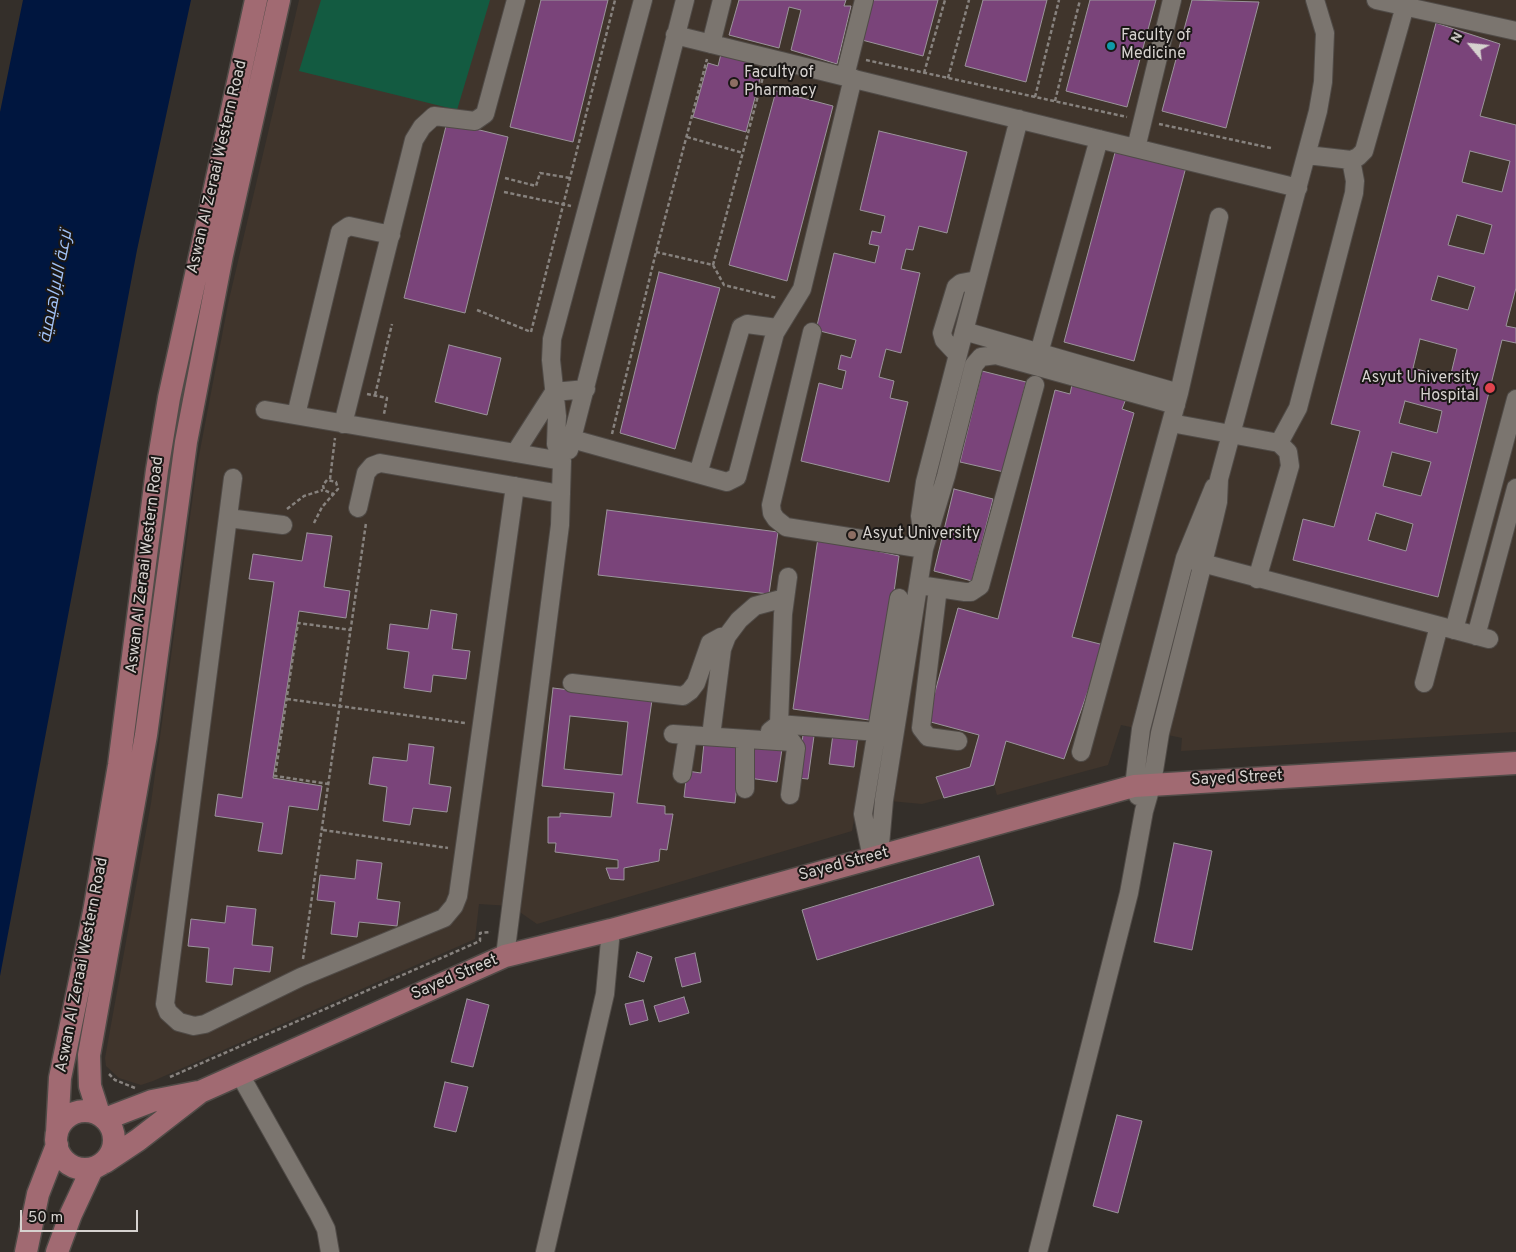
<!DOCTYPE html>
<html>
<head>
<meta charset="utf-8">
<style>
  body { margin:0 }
  #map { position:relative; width:1516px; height:1252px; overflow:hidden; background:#342f2a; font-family:Overpass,sans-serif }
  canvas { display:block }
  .north { position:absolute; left:1446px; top:20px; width:50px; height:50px; -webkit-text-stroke:4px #1a1715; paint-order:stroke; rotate:298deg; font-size:14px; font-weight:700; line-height:20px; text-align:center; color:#d6d2cf }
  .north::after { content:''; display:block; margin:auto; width:18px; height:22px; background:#d6d2cf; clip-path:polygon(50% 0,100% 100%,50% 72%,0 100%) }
  .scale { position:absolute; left:20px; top:1210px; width:118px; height:22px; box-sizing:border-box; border:2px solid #d6d2cf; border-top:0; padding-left:6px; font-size:15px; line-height:18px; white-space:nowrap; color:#d6d2cf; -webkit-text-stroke:4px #1a1715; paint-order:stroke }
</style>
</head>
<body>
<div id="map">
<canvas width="1516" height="1252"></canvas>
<div class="north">N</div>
<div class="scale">50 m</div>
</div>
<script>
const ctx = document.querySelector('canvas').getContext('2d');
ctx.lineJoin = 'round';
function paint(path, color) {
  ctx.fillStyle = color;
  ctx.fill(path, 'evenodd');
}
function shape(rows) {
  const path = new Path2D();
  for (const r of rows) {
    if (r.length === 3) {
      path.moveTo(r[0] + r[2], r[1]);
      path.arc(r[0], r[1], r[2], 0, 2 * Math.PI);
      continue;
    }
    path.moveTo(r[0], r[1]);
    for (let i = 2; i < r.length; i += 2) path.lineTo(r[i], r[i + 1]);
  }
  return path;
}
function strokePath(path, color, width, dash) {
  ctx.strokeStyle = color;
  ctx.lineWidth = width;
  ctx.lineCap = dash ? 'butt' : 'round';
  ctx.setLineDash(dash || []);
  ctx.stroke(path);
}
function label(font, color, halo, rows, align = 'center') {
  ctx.font = font + ' Overpass,Cairo,sans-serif';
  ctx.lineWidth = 4;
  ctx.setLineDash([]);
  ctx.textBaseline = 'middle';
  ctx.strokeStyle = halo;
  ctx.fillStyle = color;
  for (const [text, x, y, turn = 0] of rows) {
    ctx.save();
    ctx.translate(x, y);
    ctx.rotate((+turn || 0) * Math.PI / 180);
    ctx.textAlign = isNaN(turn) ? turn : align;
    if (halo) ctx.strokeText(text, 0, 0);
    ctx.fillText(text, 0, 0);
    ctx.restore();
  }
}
const built = shape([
  [299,0,1516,0,1516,732,1181,751,1182,738,1121,725,1108,765,997,795,994,785,922,804,858,798,852,831,537,924,511,906,479,904,475,939,153,1081,141,1085,119,1078,106,1066,105,1058,151,803,197,466,228,304]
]);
const green = shape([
  [321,0,490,0,457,110,299,71]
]);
const water = shape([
  [23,0,191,0,137,250,0,976,0,112]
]);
const building = shape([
  [541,0,608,0,573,142,510,127,541,0],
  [739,0,846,0,844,6,851,6,837,64,791,50,801,10,789,7,779,48,729,35,739,0],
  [873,0,938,0,923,56,862,40,873,0],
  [983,0,1047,0,1026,82,965,66,983,0],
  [1090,0,1156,0,1127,107,1066,91,1090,0],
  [1192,0,1259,2,1226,128,1162,111,1192,0],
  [1436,23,1500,44,1480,116,1516,125,1516,288,1506,326,1516,328,1516,343,1502,340,1438,597,1293,560,1303,519,1334,527,1360,431,1331,424,1436,23],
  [1470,151,1510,161,1502,192,1462,182,1470,151],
  [1457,215,1492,225,1484,254,1448,245,1457,215],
  [1438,276,1475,287,1468,310,1431,300,1438,276],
  [1420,339,1457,349,1450,378,1413,368,1420,339],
  [1405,401,1442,411,1437,433,1399,423,1405,401],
  [1392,452,1431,462,1421,496,1383,486,1392,452],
  [1376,513,1413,524,1406,551,1368,540,1376,513],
  [721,54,754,63,751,73,761,75,746,132,693,117,708,63,718,66,721,54],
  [776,91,833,106,787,281,729,265,776,91],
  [447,122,508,137,465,313,404,298,447,122],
  [879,131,967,152,947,233,919,226,913,250,906,249,901,269,920,273,901,353,886,349,879,377,894,381,890,398,908,402,889,482,801,461,819,383,842,389,846,371,838,369,841,355,851,358,856,340,816,330,834,253,875,263,879,246,869,244,872,231,881,233,885,216,860,210,879,131],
  [1116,149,1186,167,1134,361,1064,342,1116,149],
  [659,272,720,288,675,449,620,433,659,272],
  [449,345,501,358,487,415,435,402,449,345],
  [982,371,1026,382,1004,472,960,462,982,371],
  [1073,380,1127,396,1122,409,1134,413,1072,637,1104,645,1064,759,1006,741,994,785,944,798,936,777,970,767,979,735,927,721,958,608,998,619,1055,390,1070,394,1073,380],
  [954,489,993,499,972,581,934,571,954,489],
  [607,510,778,532,769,594,598,575,607,510],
  [307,533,332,536,324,587,350,591,346,618,299,611,273,778,322,786,318,810,289,806,282,854,258,851,263,823,215,816,218,794,242,798,274,582,249,579,253,554,302,561,307,533],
  [818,538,899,556,876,721,793,709,818,538],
  [431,610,457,614,452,649,470,651,466,679,433,675,431,692,404,688,409,652,387,649,390,624,428,629,431,610],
  [553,688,652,700,637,803,665,806,665,814,673,814,667,850,660,849,659,861,624,868,624,880,610,879,606,868,618,868,618,860,555,852,556,843,548,843,548,817,560,817,560,813,611,817,614,793,542,786,553,688],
  [570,716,628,722,622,775,564,769,570,716],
  [833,734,858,736,854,767,829,764,833,734],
  [803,735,814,736,808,779,797,778,803,735],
  [704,743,741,747,735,803,684,797,687,771,701,773,704,743],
  [409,744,434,747,429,784,451,787,447,812,413,808,410,825,383,821,387,787,369,784,373,757,407,761,409,744],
  [753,745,782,749,777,782,749,778,753,745],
  [1174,843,1212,851,1192,950,1154,942,1174,843],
  [979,856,994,905,817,960,802,910,979,856],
  [357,860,382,863,377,899,400,902,397,926,359,922,357,937,331,934,335,902,317,900,320,875,355,879,357,860],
  [227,906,256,909,252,945,273,947,270,972,234,968,232,985,206,982,209,948,188,946,191,919,225,923,227,906],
  [637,952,652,957,644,982,629,977,637,952],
  [695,953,701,982,682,987,675,958,695,953],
  [684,997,689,1013,659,1022,654,1006,684,997],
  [467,999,489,1005,473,1067,451,1062,467,999],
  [643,1000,648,1020,630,1025,625,1004,643,1000],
  [445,1082,468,1087,456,1132,434,1127,445,1082],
  [1117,1115,1142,1121,1118,1213,1093,1206,1117,1115]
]);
const path = shape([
  [866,60,1127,117],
  [924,73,945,0],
  [948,78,969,0],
  [1035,97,1059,0],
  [1055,101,1080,0],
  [1159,124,1271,148],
  [687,137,743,153],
  [505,178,536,186,540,173,570,178],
  [504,192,571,206],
  [656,252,713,265,724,285,777,298],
  [713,265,764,73],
  [477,310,531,332],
  [531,332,615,0],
  [367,394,387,398,384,414],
  [375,395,392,324],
  [612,434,656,252,707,59],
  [330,479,335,438],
  [287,509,304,496,323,490],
  [314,523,322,507,338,489,336,482,327,480,323,485,324,490,333,494],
  [287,699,465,723],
  [329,784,275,776,298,623,351,630],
  [323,830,448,848],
  [303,959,366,523],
  [109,1074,115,1080,135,1088],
  [170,1077,480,941,480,933,491,932]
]);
const minor = shape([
  [1376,0,1516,31],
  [675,35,1298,188],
  [711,44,722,0],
  [845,76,864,0],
  [1136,148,1172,0],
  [1307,155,1351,160,1358,157,1364,151,1405,6],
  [964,331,1179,393],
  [812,332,771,505,772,513,776,519,786,527,924,549],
  [1039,353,1099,139],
  [958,355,944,340,942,333,956,287,961,283,977,280],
  [265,410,562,461],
  [296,415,340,232,349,226,391,235],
  [1171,423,1279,443,1288,452,1290,466,1257,579],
  [343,424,414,140,422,127,434,116,475,121,485,114,516,0],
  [572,439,727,482,737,477,775,333,802,289,853,78],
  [1279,443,1298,408,1354,193,1355,181,1351,160],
  [569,450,685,0],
  [515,453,554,392,586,389],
  [698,474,741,327,747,324,777,328],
  [233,478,165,1004,168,1012,179,1022,194,1026,205,1024,301,977,444,918,454,906,458,896,515,486],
  [358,508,366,473,372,466,380,463,561,494],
  [228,518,283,525],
  [924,544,920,516,925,482,1019,119],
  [1191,560,1489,639],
  [919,585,965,592,971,592,980,586,1035,385],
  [938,588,921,728,928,737,958,741],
  [1454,630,1516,399],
  [1476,636,1516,488],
  [572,683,683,696,690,691,696,683,710,643,721,637,727,636],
  [1424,683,1439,626],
  [779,724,783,614,788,577],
  [770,731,779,724,877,732],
  [673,734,792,742,796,748,790,795],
  [711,736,722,649,727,636,739,620,755,606,785,598],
  [745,739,745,789],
  [1081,752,1179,393,1219,217],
  [682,774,688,735],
  [1138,796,1134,786,1141,729,1185,558,1214,487],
  [879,856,884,800,924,549,946,476,974,365,981,357,996,355,1176,405],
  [872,858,863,814,899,598],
  [505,956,560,525,562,461,556,444,557,416,551,360,552,339,643,0],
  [239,1073,318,1213,326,1229,330,1252],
  [545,1252,605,994,611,930],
  [1038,1252,1129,893,1144,811,1152,783,1160,733,1214,519,1218,502,1219,479,1318,111,1323,82,1325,33,1315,0]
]);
const major = shape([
  [85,1140,29],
  [99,1114,90,1086,89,1055,146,735,186,442,222,255,279,0],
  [105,1119,152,1101,198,1092],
  [57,1133,60,1078,94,912,119,765,157,470,169,398,256,0],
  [105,1162,138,1140,200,1092,505,956,611,930,1134,786,1516,763],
  [26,1252,38,1194,57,1145],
  [57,1252,71,1214,92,1169]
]);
const markers = [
  [1111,46,5,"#0f9aa8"],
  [734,83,5,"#8d6e63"],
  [1490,388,6,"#e0444e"],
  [852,535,5,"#8d6e63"]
];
const poiNames = [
  ["Faculty of",1121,37],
  ["Medicine",1121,55],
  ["Faculty of",744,74],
  ["Pharmacy",744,92],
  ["Asyut University",1479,379,"right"],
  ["Hospital",1479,397,"right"],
  ["Asyut University",862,535]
];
const streetNames = [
  ["Aswan Al Zeraai Western Road",218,167,-77],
  ["Aswan Al Zeraai Western Road",146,565,-83],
  ["Sayed Street",1237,779,-3],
  ["Sayed Street",844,865,-15],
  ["Aswan Al Zeraai Western Road",83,965,-79],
  ["Sayed Street",455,978,-23]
];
const waterNames = [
  ["ترعة الابراهيمية",57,287,-79]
];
paint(built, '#40352c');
paint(green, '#135b41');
paint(water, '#00163f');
paint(building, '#7a447a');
strokePath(building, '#9b949b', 1);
strokePath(minor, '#504b47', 20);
strokePath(major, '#504b47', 25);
strokePath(path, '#87827e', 2.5, [4, 2.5]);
strokePath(minor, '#7b756f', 18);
strokePath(major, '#a16a72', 22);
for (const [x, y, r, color] of markers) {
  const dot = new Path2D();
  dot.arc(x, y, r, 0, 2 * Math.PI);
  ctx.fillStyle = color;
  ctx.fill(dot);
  strokePath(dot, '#1a1715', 2);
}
label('16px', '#d6d2cf', '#1a1715', poiNames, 'left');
label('16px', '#d6d2cf', '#1a1715', streetNames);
label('italic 18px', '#a2c2f6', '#1a1715', waterNames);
</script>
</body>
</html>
